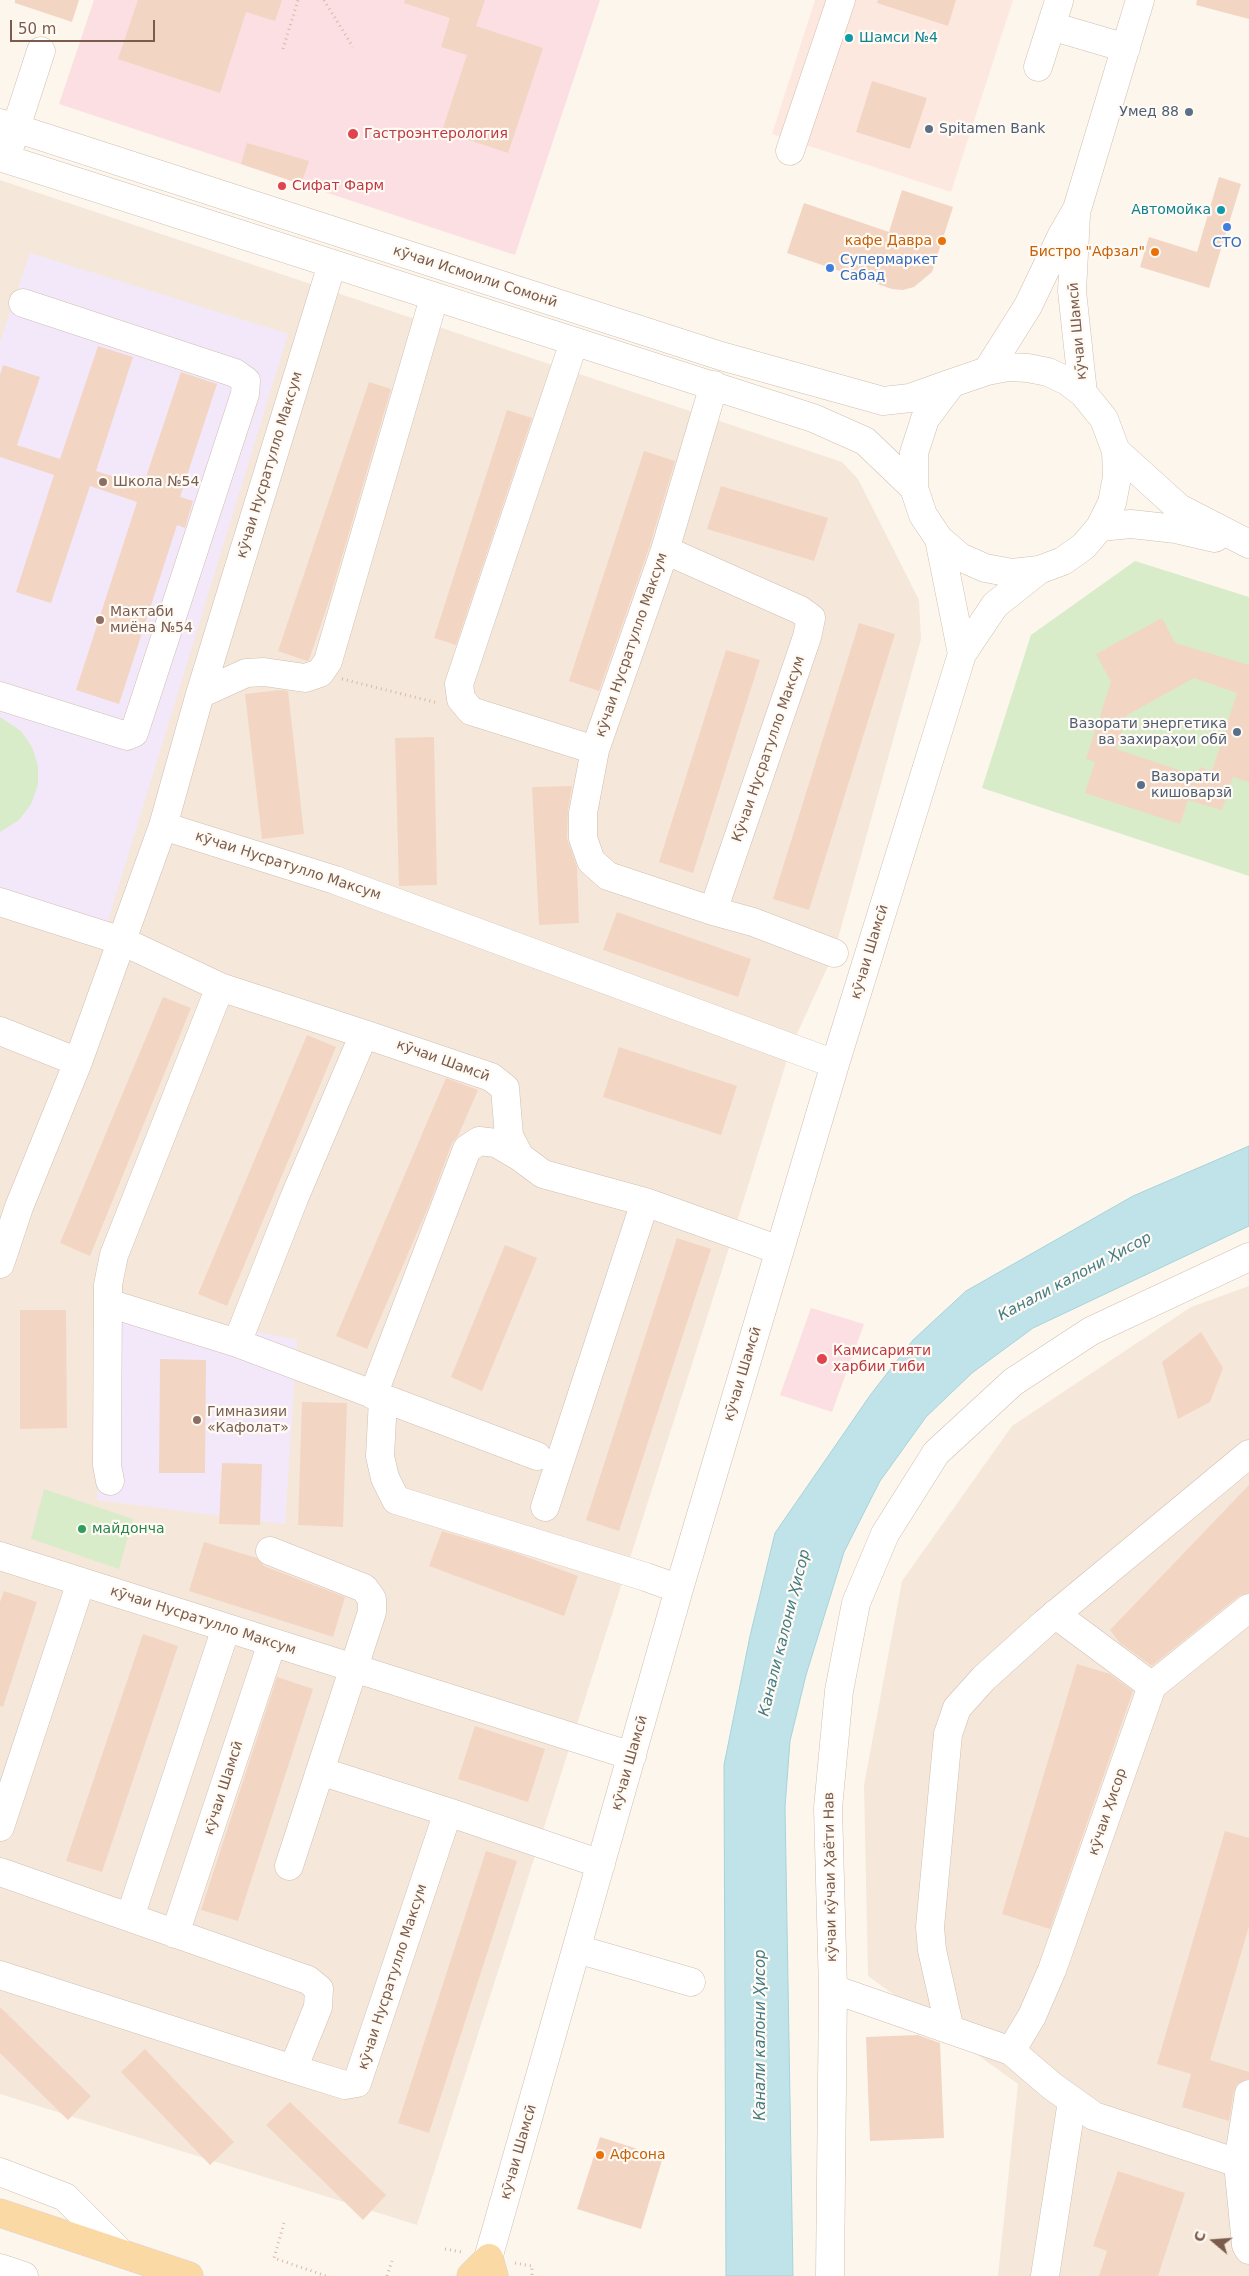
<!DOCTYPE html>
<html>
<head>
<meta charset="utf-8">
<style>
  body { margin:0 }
  #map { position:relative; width:1249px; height:2276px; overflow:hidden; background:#fdf6ec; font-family:"DejaVu Sans",sans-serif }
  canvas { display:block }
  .north { position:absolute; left:1189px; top:2216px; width:50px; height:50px; -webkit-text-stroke:4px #fffaf3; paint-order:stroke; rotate:288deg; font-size:14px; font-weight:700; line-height:20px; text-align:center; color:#7a5c4d }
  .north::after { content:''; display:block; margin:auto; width:18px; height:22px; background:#7a5c4d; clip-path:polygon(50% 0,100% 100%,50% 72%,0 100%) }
  .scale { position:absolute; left:10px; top:20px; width:145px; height:22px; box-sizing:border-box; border:2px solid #7a5c4d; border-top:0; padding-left:6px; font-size:15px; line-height:18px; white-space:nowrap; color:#7a5c4d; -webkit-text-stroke:4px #fffaf3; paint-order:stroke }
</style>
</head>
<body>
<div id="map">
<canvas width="1249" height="2276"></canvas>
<div class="north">С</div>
<div class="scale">50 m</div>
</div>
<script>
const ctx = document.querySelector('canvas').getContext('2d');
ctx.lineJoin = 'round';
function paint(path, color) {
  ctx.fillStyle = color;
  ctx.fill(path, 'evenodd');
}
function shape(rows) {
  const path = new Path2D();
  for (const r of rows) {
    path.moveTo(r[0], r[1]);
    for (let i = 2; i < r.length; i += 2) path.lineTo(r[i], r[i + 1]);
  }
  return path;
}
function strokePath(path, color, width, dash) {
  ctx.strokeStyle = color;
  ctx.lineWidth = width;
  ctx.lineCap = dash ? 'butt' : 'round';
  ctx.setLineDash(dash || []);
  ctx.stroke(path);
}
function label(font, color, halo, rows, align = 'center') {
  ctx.font = font + ' "DejaVu Sans",sans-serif';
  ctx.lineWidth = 4.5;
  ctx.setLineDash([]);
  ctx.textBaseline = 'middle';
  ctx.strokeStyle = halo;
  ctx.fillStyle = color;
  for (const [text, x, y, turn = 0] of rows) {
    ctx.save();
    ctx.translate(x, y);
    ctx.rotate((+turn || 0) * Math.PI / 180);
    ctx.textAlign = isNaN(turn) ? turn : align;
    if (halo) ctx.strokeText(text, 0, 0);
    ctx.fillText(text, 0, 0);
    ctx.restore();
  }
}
const residential = shape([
  [0,180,842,462,858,479,919,600,921,639,834,953,791,1047,722,1270,417,2225,0,2094],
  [1249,1286,1249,2276,998,2276,1018,2084,868,1976,864,1785,902,1581,1012,1426,1191,1307]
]);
const commercial = shape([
  [815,0,1013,0,951,192,772,134]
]);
const education = shape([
  [30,253,288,334,105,930,0,897,0,342],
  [111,1302,297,1340,285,1524,97,1500]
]);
const medical = shape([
  [94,0,600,0,515,255,59,104],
  [811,1308,864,1324,832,1412,780,1395]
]);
const green = shape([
  [1135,561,1249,597,1249,876,982,788,1031,635],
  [0,717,21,731,32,747,38,766,38,785,31,804,19,820,0,832],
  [44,1489,133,1519,119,1569,31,1539]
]);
const water = shape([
  [1249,1146,1249,1226,1033,1328,972,1373,926,1417,880,1481,844,1552,806,1675,790,1741,785,1807,793,2276,726,2276,724,1765,750,1636,775,1533,871,1394,913,1340,966,1291,1133,1196,1249,1146]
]);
const building = shape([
  [15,0,79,0,72,22,15,3],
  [138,0,282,0,275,21,246,12,220,93,118,59],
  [405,0,485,0,476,26,543,48,508,153,442,131,467,55,441,47,450,18,404,3],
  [878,0,956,0,948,26,877,3],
  [1197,0,1249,0,1249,19,1196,5],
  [872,81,927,98,910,149,856,132],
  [247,143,309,161,301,184,241,164],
  [1219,177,1241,184,1209,288,1140,267,1149,237,1197,252],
  [902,190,953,207,932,272,914,287,903,290,892,289,787,253,804,203,889,232],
  [98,346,133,357,96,471,143,486,181,372,217,384,180,497,193,501,185,528,177,525,119,704,76,690,137,502,90,486,51,603,16,592,54,475,0,457,0,375,3,365,40,377,17,445,60,459],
  [369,382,391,389,329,601,309,660,307,661,278,651],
  [507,410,532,418,456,645,434,638],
  [644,451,675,461,650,545,599,691,569,681],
  [721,486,828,518,814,561,707,529],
  [1162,618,1175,643,1249,665,1249,782,1233,777,1222,810,1188,800,1180,824,1085,793,1095,762,1086,759,1111,682,1096,654],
  [1194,678,1237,693,1212,771,1200,767,1197,776,1116,749,1127,715],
  [859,623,895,634,809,910,773,899],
  [726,650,760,660,693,873,659,862],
  [280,690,288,691,304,834,262,839,245,694],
  [434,737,437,885,399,886,395,738],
  [572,786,568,810,567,838,577,867,579,923,539,925,532,787],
  [617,912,751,959,738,997,603,950],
  [163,997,191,1008,90,1256,60,1243],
  [307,1035,336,1047,227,1306,198,1294],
  [619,1047,737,1086,721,1135,603,1097],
  [446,1078,478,1090,458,1136,452,1143,429,1205,367,1349,336,1336],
  [677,1238,711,1249,619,1531,586,1520],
  [505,1245,537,1258,482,1391,451,1377],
  [20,1310,66,1310,67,1428,20,1429],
  [1201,1332,1223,1368,1210,1402,1178,1419,1162,1362],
  [160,1359,206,1360,205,1473,159,1473],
  [302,1402,347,1403,343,1527,298,1525],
  [222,1463,262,1464,260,1525,219,1524],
  [1249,1485,1249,1593,1239,1596,1152,1666,1120,1643,1110,1630],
  [442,1531,513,1552,578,1576,564,1616,429,1566],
  [204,1542,257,1558,264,1566,345,1597,333,1637,189,1591],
  [4,1591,37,1602,3,1707,0,1706,0,1602],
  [143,1634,178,1646,102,1872,66,1861],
  [1077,1664,1110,1674,1133,1691,1050,1929,1002,1914],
  [277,1677,313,1689,238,1921,201,1910],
  [475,1726,545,1749,528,1802,458,1779],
  [1225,1831,1249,1838,1249,1926,1210,2060,1249,2072,1249,2079,1237,2084,1234,2091,1229,2121,1182,2107,1191,2074,1157,2064],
  [486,1851,517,1861,429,2133,398,2123],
  [0,2007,91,2096,68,2120,0,2053],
  [918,2035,940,2043,944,2138,870,2141,866,2037],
  [145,2049,234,2142,210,2165,121,2072],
  [290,2102,386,2195,363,2220,266,2125],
  [600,2137,663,2157,641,2229,577,2209],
  [1118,2171,1185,2193,1158,2276,1099,2276,1107,2251,1093,2246]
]);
const path = shape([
  [324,0,353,47],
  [283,49,298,0],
  [342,679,438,703],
  [284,2223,274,2258,326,2276],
  [445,2249,462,2252],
  [515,2263,532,2266,532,2276],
  [387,2276,392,2261]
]);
const minor = shape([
  [1051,26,1126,48],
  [1038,67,1059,1],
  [0,123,721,356,883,401,910,398,952,383],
  [10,146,41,51],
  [790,151,841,0],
  [0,157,813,418,865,441,914,488],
  [1076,215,1072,291,1083,393],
  [574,342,459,684,461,699,471,711,595,750,665,550,714,385],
  [1008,367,1028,368,1048,372,1067,381,1083,393,1104,419,1116,451,1117,477,1112,503,1100,527,1084,546,1063,561,1039,570,1012,573,985,568,960,557,939,539,923,515,914,488,914,453,925,419,952,383,987,371,1008,367],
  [987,371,1028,306,1061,237,1077,209,1140,0],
  [1116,451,1179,508,1249,544],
  [1100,527,1131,524,1176,529,1215,538],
  [939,539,962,654],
  [665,550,800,610,811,618,807,637,713,911,753,922,834,953],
  [200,694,246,673,264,672,305,678,320,673,328,661,434,298],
  [0,696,127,736,134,733,245,394,246,381,235,373,23,303],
  [595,750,583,813,583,838,591,861,608,876,713,911],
  [163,826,335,880,835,1064],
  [0,902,122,941,220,987,364,1034],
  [0,1031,78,1062],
  [0,1264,19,1207,78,1062,163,826,200,694,332,264],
  [108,1303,237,1343,537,1456],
  [237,1343,295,1196,364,1034,491,1077,505,1088,509,1136,520,1157,543,1174,645,1202,779,1250],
  [373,1395,467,1149,479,1141,496,1143,520,1157],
  [383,1399,380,1456,385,1478,396,1500,646,1577,679,1589],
  [110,1481,107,1465,108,1285,114,1255,220,987],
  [545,1507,645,1202],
  [270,1551,364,1588,372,1599,372,1612,320,1771],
  [0,1556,632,1756],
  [1055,1614,1152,1686],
  [0,1827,81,1582],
  [289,1866,320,1771,448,1812],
  [0,1872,308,1980,319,1989,318,2007,293,2069],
  [130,1917,226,1628],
  [175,1934,272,1643],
  [577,1949,691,1982],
  [0,1975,293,2069,345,2085,357,2083,448,1812,601,1864],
  [833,1989,1011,2051,1032,2016,1052,1970,1152,1686,1249,1608],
  [950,2030,932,1950,930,1927,948,1734,957,1708,984,1678,1045,1623,1249,1454],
  [1011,2051,1052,2086,1094,2116,1238,2163,1249,2094],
  [1238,2163,1246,2245,1249,2250],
  [0,2172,65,2197,121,2253],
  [0,2268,24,2276],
  [483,2276,679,1589,835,1064,962,654,995,605,1039,570],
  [830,2276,833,1989,828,1808,839,1691,856,1603,885,1534,936,1453,1013,1382,1091,1331,1249,1257],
  [1045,2276,1072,2101]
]);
const major = shape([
  [0,2213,189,2276],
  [471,2276,489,2258,494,2276]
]);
const markers = [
  [849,38,5,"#0f9aa8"],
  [1189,112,5,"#5c6f8a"],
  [929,129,5,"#5c6f8a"],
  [353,134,6,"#e0444e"],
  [282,186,5,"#e0444e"],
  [1221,210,5,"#0f9aa8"],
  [1227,227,5,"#3f7fe0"],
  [942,241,5,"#e8710a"],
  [1155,252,5,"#e8710a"],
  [830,268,5,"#3f7fe0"],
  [103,482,5,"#8d6e63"],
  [100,620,5,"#8d6e63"],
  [1237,732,5,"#5c6f8a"],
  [1141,785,5,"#5c6f8a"],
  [822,1359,6,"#e0444e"],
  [197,1420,5,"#8d6e63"],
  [82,1529,5,"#2e9e5b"],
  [600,2155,5,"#e8710a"]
];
const cultureNames = [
  ["Шамси №4",859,38],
  ["Автомойка",1211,210,"right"]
];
const serviceNames = [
  ["Умед 88",1179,112],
  ["Spitamen Bank",939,129,"left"],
  ["Вазорати энергетика",1227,724],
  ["ва захираҳои обӣ",1227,740],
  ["Вазорати",1151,777,"left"],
  ["кишоварзӣ",1151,793,"left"]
];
const healthNames = [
  ["Гастроэнтерология",364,134],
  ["Сифат Фарм",292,186],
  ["Камисарияти",833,1351],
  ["харбии тиби",833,1367]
];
const foodNames = [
  ["кафе Давра",932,241],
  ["Бистро \"Афзал\"",1145,252],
  ["Афсона",610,2155,"left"]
];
const shopNames = [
  ["СТО",1227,243],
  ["Супермаркет",840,260,"left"],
  ["Сабад",840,276,"left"]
];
const streetNames = [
  ["кӯчаи Исмоили Сомонӣ",475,277,18],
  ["кӯчаи Шамсӣ",1078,331,-95],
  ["кӯчаи Нусратулло Максум",270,465,-73],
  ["кӯчаи Нусратулло Максум",632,645,-71],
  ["Кӯчаи Нусратулло Максум",769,749,-71],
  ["кӯчаи Нусратулло Максум",288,866,18],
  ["кӯчаи Шамсӣ",870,952,-73],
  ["кӯчаи Шамсӣ",443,1061,20],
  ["кӯчаи Шамсӣ",743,1374,-73],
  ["кӯчаи Нусратулло Максум",203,1621,18],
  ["кӯчаи Шамсӣ",630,1763,-74],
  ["кӯчаи Шамсӣ",224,1788,-72],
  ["кӯчаи Ҳисор",1108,1812,-71],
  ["кӯчаи кӯчаи Ҳаёти Нав",831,1877,-91],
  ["кӯчаи Нусратулло Максум",393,1977,-72],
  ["кӯчаи Шамсӣ",519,2152,-74]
];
const educationNames = [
  ["Школа №54",113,482],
  ["Мактаби",110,612],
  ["миёна №54",110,628],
  ["Гимназияи",207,1412],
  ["«Кафолат»",207,1428]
];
const leisureNames = [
  ["майдонча",92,1529]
];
const waterNames = [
  ["Канали калони Ҳисор",1075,1277,-28],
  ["Канали калони Ҳисор",785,1633,-76],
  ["Канали калони Ҳисор",761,2035,-90]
];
paint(residential, '#f5e8da');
paint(commercial, '#fde8e0');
paint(education, '#f3e8fa');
paint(medical, '#fbdfe3');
paint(green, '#d8ecc9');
paint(water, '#bfe3e8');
strokePath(water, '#a5d3da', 1);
paint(building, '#f3d5c3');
strokePath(minor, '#d1beb0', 29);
strokePath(major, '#dad1cd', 29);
strokePath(path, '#d9b8a5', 3, [1, 4]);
strokePath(minor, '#fff', 28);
strokePath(major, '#fbd9a5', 28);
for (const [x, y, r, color] of markers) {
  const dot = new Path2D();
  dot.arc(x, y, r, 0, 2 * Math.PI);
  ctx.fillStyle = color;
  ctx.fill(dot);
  strokePath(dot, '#fffaf3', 2);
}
label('14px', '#0d838f', '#fffaf3', cultureNames, 'left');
label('14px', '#4e5e75', '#fffaf3', serviceNames, 'right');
label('14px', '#be3a42', '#fffaf3', healthNames, 'left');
label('14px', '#c56008', '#fffaf3', foodNames, 'right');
label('14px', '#366cbe', '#fffaf3', shopNames);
label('14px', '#7a5c4d', '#fffaf3', streetNames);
label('14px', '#785e54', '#fffaf3', educationNames, 'left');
label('14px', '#27864d', '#fffaf3', leisureNames, 'left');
label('italic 15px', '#437c86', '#fffaf3', waterNames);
</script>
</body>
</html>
